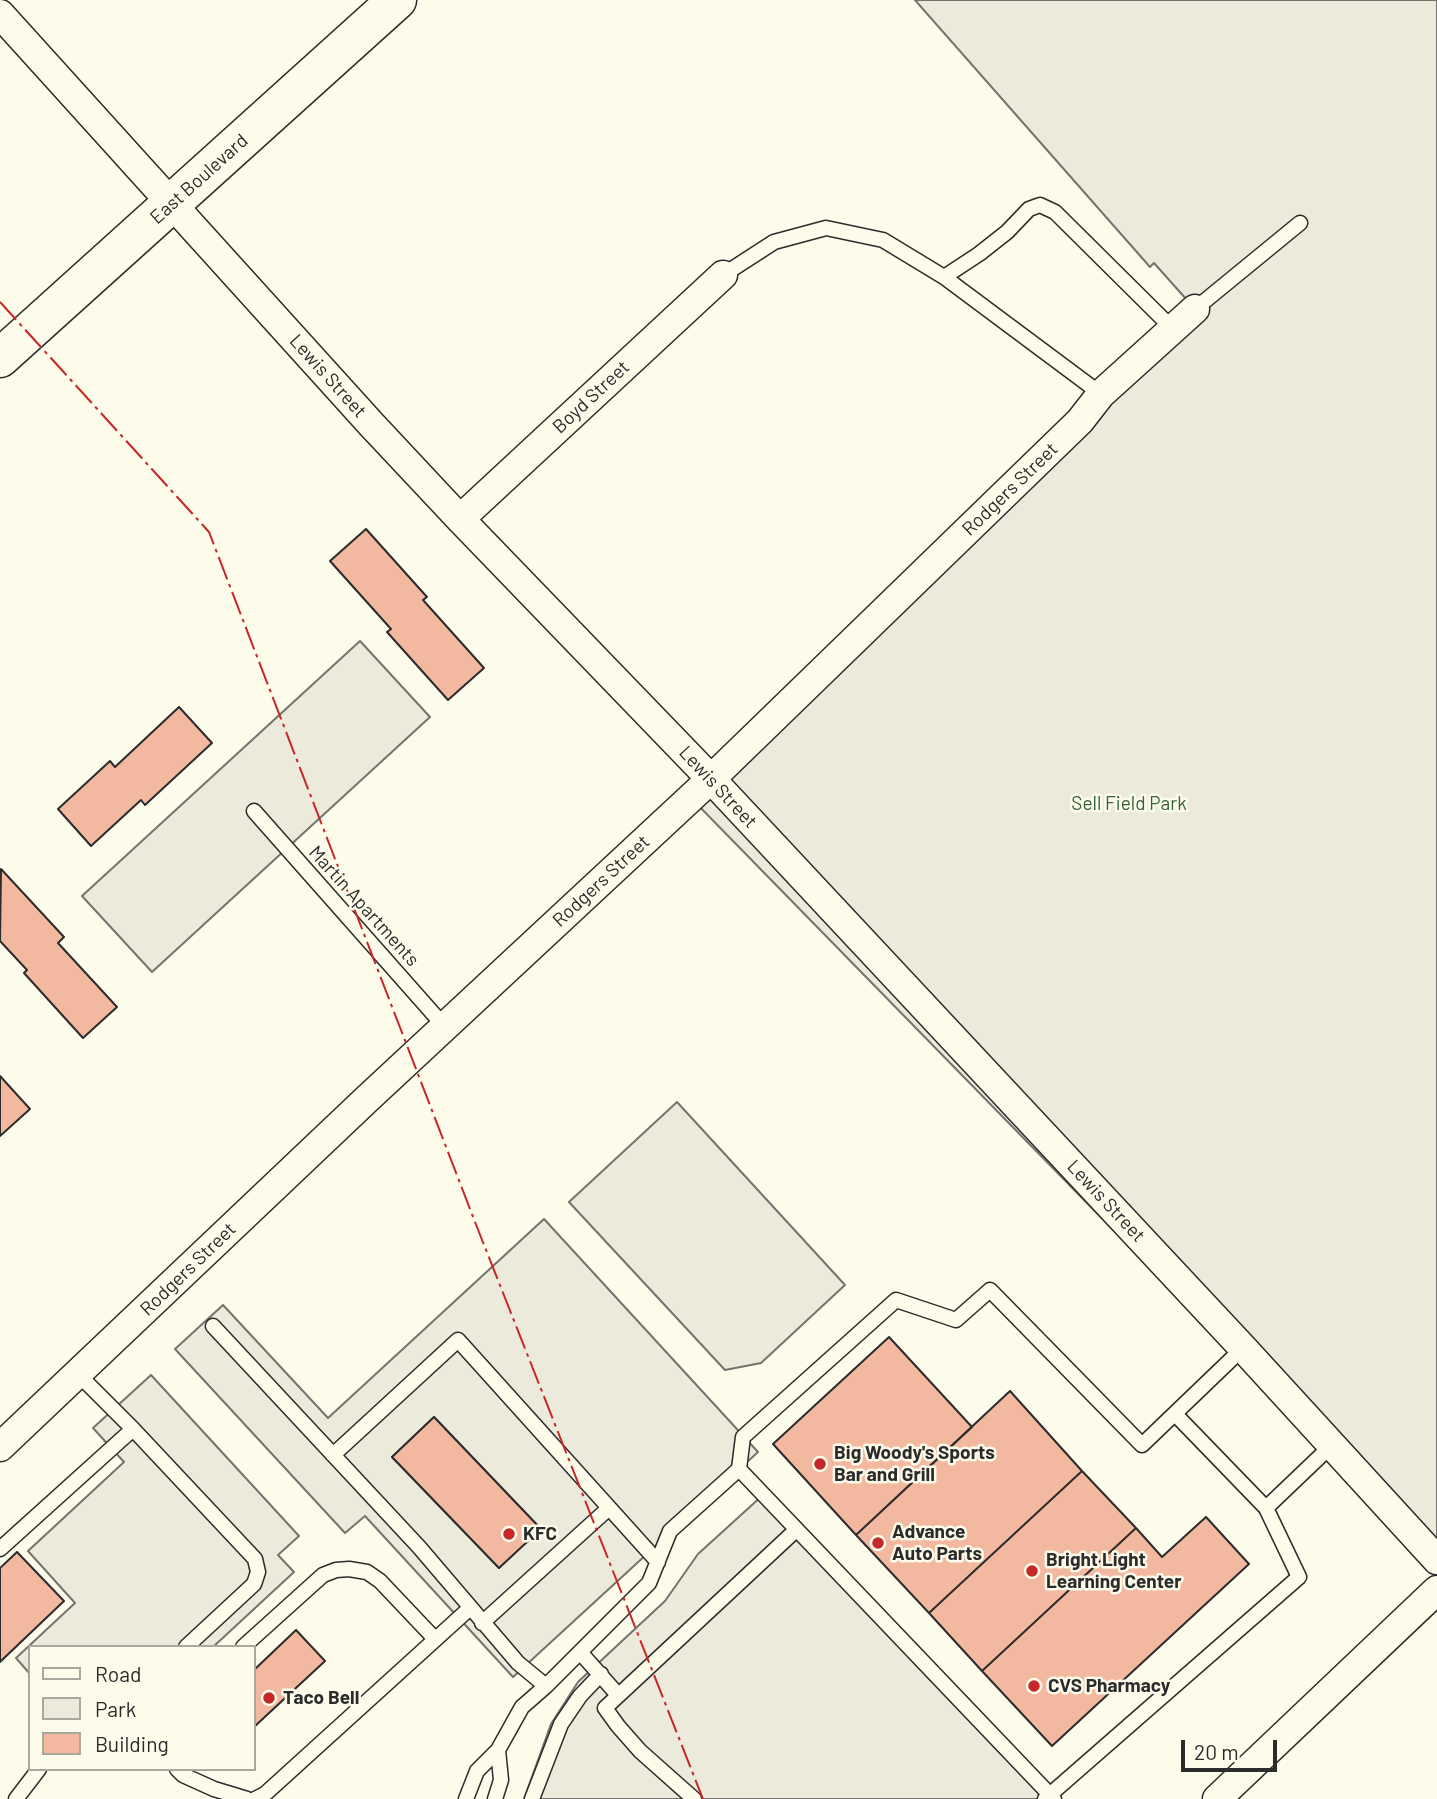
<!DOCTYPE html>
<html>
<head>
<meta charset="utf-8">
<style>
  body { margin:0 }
  #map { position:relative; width:1437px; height:1799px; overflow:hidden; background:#fdfbea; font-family:Barlow,sans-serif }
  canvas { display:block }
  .legend { position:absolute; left:28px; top:1645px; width:228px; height:126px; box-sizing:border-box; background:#fdfbea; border:2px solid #a9a89e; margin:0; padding:9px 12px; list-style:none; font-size:21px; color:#2b2b2b }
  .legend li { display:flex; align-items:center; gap:14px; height:35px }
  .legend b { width:35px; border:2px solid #a9a89e }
  .scale { position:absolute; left:1181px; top:1740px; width:96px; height:32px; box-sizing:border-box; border:4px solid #2b2b2b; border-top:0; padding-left:9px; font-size:21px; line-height:24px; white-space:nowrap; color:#2b2b2b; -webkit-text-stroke:5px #fdfbea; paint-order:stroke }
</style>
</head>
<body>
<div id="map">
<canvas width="1437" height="1799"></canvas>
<ul class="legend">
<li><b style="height:9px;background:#fdfbea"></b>Road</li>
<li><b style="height:19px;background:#ecebdb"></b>Park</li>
<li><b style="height:19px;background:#f2b8a0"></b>Building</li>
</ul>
<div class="scale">20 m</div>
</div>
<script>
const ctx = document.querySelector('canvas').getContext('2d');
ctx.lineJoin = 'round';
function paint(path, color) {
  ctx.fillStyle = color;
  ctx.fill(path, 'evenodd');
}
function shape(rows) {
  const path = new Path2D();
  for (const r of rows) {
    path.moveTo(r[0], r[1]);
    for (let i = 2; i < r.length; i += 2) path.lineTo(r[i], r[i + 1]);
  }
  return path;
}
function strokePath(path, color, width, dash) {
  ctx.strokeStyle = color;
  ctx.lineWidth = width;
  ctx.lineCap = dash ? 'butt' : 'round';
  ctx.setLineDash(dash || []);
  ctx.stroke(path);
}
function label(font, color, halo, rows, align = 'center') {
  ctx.font = font + ' Barlow,sans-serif';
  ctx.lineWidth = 5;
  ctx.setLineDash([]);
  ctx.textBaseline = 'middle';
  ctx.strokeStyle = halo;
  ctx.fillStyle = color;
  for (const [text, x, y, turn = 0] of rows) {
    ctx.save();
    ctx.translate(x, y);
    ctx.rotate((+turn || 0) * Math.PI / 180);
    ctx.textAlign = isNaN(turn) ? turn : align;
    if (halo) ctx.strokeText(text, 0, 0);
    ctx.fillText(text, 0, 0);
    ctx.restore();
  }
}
const green = shape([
  [915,0,1437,0,1437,1561,691,798,1195,309,1154,263,1150,267,915,0]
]);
const parking = shape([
  [360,641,430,717,152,972,82,896,360,641],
  [677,1102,845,1285,761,1363,725,1370,569,1202,677,1102],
  [544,1219,758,1452,513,1677,365,1516,345,1533,175,1349,223,1305,328,1418,544,1219],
  [434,1417,540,1528,499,1568,392,1457,434,1417],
  [151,1375,299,1536,278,1555,294,1572,213,1647,30,1647,30,1674,16,1658,75,1603,28,1551,124,1462,93,1428,151,1375],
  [763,1495,1054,1799,524,1799,551,1724,578,1682,665,1601,698,1554,763,1495]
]);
const building = shape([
  [366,529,427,597,423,600,484,668,448,700,387,632,391,629,330,561,366,529],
  [179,707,212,743,145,805,141,800,91,846,58,809,110,761,115,767,179,707],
  [1,869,64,937,58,943,117,1007,83,1038,24,973,27,970,0,941,1,869],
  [0,1076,30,1109,0,1136,0,1076],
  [889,1337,972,1427,856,1535,773,1444,889,1337],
  [1010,1391,1082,1471,929,1613,856,1535,1010,1391],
  [434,1417,541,1529,499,1568,392,1457,434,1417],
  [1082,1471,1136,1528,982,1671,929,1613,1082,1471],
  [1206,1517,1249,1564,1052,1746,982,1671,1136,1528,1162,1557,1206,1517],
  [17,1552,64,1601,0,1662,0,1568,17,1552],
  [296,1630,325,1661,254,1727,254,1670,296,1630]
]);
const lane = shape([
  [723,275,774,242,826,228,883,240,944,277,1101,394],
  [944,277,979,254,1007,232,1029,209,1040,205,1055,212,1173,329],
  [1195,309,1300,223],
  [254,811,445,1027],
  [213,1326,419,1547,518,1663,546,1686],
  [78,1374,133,1429,255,1559,258,1572,254,1584,186,1647],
  [333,1455,458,1340,658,1562],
  [739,1469,743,1437,896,1300,956,1320,990,1290,1142,1445,1243,1348],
  [1266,1508,1332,1445],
  [0,1549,133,1429],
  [482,1623,609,1508],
  [243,1647,323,1575,336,1570,349,1569,367,1572,380,1581,435,1639],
  [580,1652,618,1695],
  [177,1769,183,1775,214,1789,247,1799],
  [16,1799,39,1769],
  [255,1799,265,1794,470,1608],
  [466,1799,477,1771,498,1750,522,1707,546,1686,649,1583,670,1531,739,1469,1054,1799],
  [495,1799,501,1780,498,1750],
  [532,1799,561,1724,580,1696,601,1674],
  [694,1799,640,1751,618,1726,605,1708,796,1530],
  [1045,1799,1299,1577,1266,1508,1175,1414]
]);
const street = shape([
  [0,14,371,424,460,519,711,779,1243,1348,1437,1560],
  [460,519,723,275],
  [0,1447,367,1099,711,779,1080,421,1101,394,1195,309],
  [1217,1799,1437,1590]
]);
const secondary = shape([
  [0,358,397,0]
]);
const power = shape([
  [0,302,209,532,475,1222,703,1799]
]);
const markers = [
  [820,1464,7,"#c62828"],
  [509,1534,7,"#c62828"],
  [878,1543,7,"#c62828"],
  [1032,1571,7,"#c62828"],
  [1034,1686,7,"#c62828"],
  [269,1698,7,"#c62828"]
];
const streetNames = [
  ["East Boulevard",199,179,-42],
  ["Lewis Street",328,376,48],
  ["Boyd Street",591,397,-43],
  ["Rodgers Street",1010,489,-44],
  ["Lewis Street",718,787,47],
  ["Rodgers Street",601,881,-43],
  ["Martin Apartments",364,906,48],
  ["Lewis Street",1106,1201,47],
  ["Rodgers Street",188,1269,-44]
];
const parkNames = [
  ["Sell Field Park",1129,804]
];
const poiNames = [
  ["Big Woody's Sports",834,1453],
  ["Bar and Grill",834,1475],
  ["Advance",892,1532],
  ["Auto Parts",892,1554],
  ["KFC",523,1534],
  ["Bright Light",1046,1560],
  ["Learning Center",1046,1582],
  ["CVS Pharmacy",1048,1686],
  ["Taco Bell",283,1698]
];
paint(green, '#ecebdb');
strokePath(green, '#74746e', 2);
paint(parking, '#eceadb');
strokePath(parking, '#74746e', 2);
paint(building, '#f2b8a0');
strokePath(building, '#2b2b2b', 2);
strokePath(lane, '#2b2b2b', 17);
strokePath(street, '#2b2b2b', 31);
strokePath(secondary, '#2b2b2b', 41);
strokePath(lane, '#fdfbea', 14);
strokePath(street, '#fdfbea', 28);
strokePath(secondary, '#fdfbea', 38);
strokePath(power, '#c62828', 2, [24, 5, 3.5, 5]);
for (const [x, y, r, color] of markers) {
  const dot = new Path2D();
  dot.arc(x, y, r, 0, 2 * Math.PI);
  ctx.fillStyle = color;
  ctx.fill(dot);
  strokePath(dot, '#fdfbea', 2.5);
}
label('19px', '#2b2b2b', '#fdfbea', streetNames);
label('19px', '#34623c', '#fdfbea', parkNames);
label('bold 19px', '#2b2b2b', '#fdfbea', poiNames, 'left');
</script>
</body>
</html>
